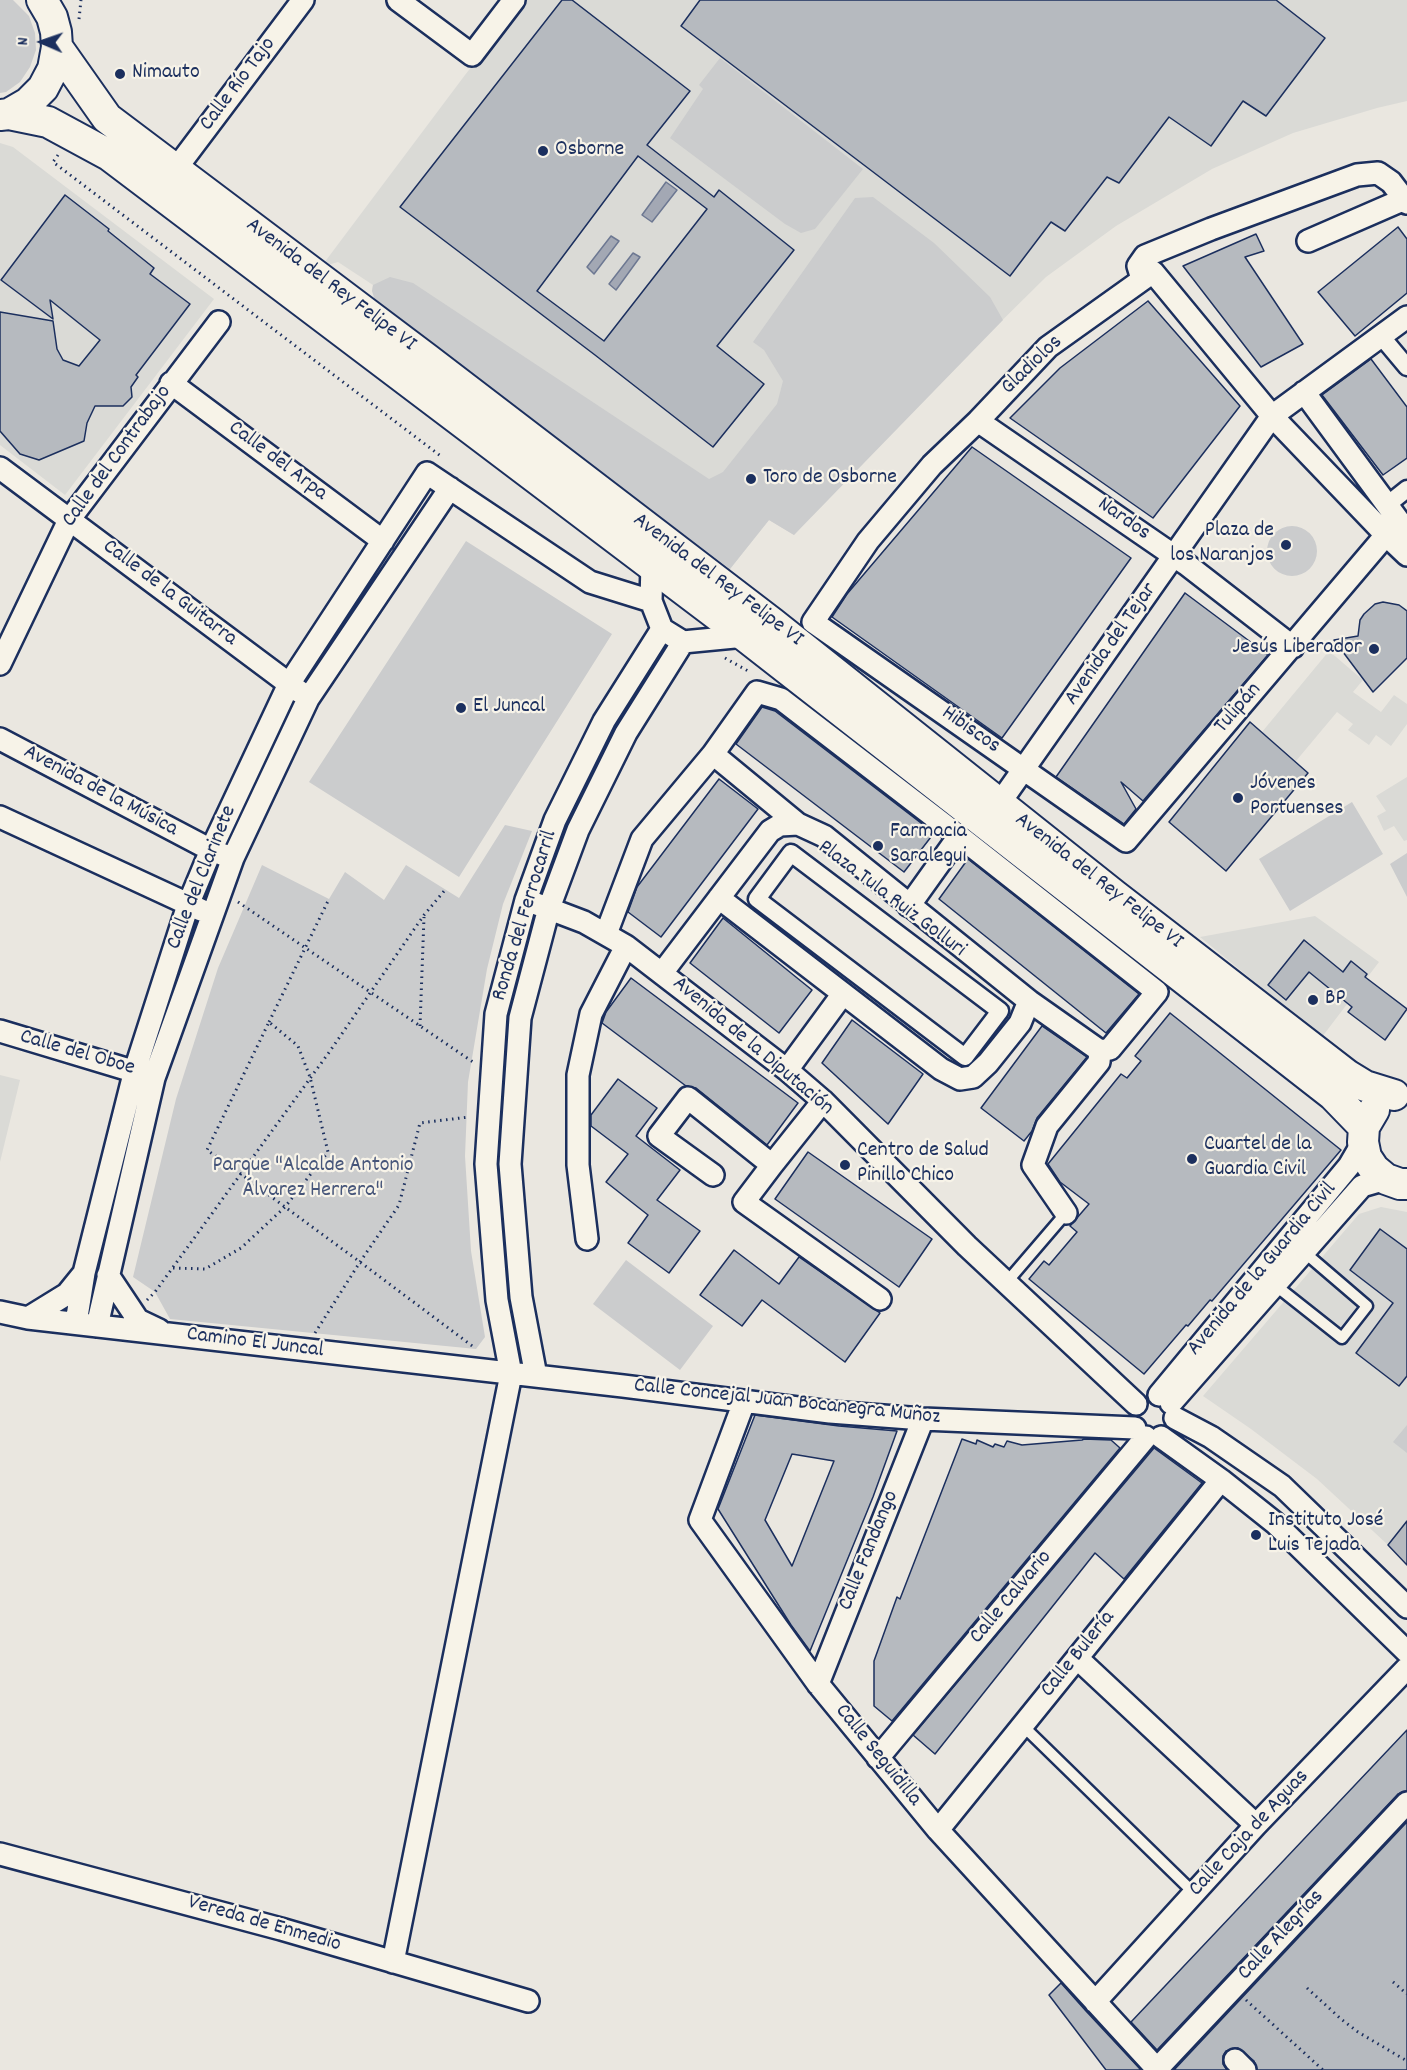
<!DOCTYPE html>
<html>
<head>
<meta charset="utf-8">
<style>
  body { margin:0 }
  #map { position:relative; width:1407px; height:2070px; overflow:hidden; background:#eae7e0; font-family:Dekko,sans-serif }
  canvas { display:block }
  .north { position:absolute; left:12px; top:12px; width:60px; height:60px; -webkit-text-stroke:4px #f7f3e8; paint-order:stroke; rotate:272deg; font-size:16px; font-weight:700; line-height:24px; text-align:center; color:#1b2f5e }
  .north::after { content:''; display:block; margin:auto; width:21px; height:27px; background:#1b2f5e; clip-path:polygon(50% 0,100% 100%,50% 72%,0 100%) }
</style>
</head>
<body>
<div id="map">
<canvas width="1407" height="2070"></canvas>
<div class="north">N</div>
</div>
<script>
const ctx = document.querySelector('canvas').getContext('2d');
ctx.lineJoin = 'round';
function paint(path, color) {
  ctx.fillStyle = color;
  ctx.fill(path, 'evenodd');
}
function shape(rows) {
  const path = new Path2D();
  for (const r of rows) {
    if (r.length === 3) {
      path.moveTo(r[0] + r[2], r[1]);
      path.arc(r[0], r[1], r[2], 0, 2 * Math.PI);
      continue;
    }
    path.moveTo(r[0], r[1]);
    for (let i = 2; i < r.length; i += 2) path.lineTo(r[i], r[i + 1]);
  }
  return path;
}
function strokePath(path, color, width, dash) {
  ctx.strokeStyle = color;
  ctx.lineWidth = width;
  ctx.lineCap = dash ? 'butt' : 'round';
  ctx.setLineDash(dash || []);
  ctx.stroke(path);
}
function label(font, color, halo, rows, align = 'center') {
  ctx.font = font + ' Dekko,sans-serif';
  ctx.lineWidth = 4.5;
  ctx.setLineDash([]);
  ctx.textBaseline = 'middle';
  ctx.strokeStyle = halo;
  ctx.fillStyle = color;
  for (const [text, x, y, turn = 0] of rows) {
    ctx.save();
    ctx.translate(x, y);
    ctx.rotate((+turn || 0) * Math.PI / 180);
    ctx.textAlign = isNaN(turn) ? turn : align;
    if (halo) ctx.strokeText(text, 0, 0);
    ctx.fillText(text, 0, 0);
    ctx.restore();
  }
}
const built = shape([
  [524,0,1407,0,1407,101,1377,108,1293,133,1212,169,1116,226,1046,277,873,448,794,535,769,520,730,569,372,291,373,285,338,262,321,267,465,75],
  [0,143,13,147,214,299,65,495,0,445],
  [1329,651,1363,680,1353,692,1381,712,1394,695,1407,704,1407,724,1391,746,1376,735,1369,745,1348,730,1353,724,1337,712,1296,761,1262,732],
  [1407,777,1407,840,1404,841,1394,826,1384,831,1377,816,1386,811,1376,796],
  [1315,916,1379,962,1322,1037,1200,937],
  [0,1075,20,1080,0,1162],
  [1381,1207,1407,1212,1407,1521,1388,1545,1317,1479,1251,1429,1203,1396,1359,1214]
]);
const green = shape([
  [0,0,13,0,29,16,35,33,36,50,30,67,20,82,6,92,0,93],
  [720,58,863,169,815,229,801,233,785,224,670,138,703,89,699,85],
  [873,197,934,243,990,297,1003,320,794,535,769,520,730,569,376,304,372,291,373,285,390,277,413,283,709,479,723,472,777,404,783,381,764,350,753,342,855,198],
  [1292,551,25],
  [466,541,612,634,459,877,309,782],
  [1352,802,1383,854,1290,911,1259,859],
  [505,825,532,831,503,904,487,969,468,1082,465,1156,471,1251,485,1337,476,1349,170,1319,155,1292,133,1277,176,1099,218,968,262,865,329,899,345,872,384,900,406,865,459,898],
  [1407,853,1407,897,1390,864],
  [626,1260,713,1326,680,1370,593,1304],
  [1407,1425,1407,1453,1393,1442]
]);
const water = shape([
  [666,182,677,190,652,222,642,215,666,182],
  [611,236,619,241,594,274,587,267,611,236],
  [633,253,640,257,616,290,609,284,633,253]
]);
const building = shape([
  [562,0,572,0,690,91,647,145,714,197,719,190,794,250,717,346,764,384,713,447,595,355,400,207,562,0],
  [638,156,707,209,604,341,537,291,638,156],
  [700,0,1276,0,1325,38,1266,116,1243,101,1211,146,1169,117,1119,183,1107,177,1065,231,1051,222,1010,276,681,26,700,0],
  [65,195,109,229,108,231,154,268,150,274,190,304,136,375,138,377,131,387,132,397,123,406,95,406,87,423,84,441,39,460,20,454,0,431,0,312,53,321,57,349,63,360,79,366,100,340,50,300,53,319,1,280,65,195],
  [1398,227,1407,239,1407,293,1355,336,1318,292,1398,227],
  [1256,234,1264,251,1245,257,1303,344,1261,367,1183,266,1256,234],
  [1148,301,1240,406,1153,518,1010,418,1060,368,1148,301],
  [1371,359,1407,407,1407,458,1383,475,1322,395,1371,359],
  [972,447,1131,558,1002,738,832,617,847,594,972,447],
  [1185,593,1268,655,1143,801,1121,782,1136,809,1124,824,1056,777,1185,593],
  [1383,602,1399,605,1407,611,1407,658,1373,692,1334,640,1358,636,1360,620,1364,614,1375,604,1383,602],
  [762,707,775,711,934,833,904,872,736,744,762,707],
  [1250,722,1308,773,1226,871,1169,822,1250,722],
  [719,779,758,809,661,937,628,912,637,887,719,779],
  [968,859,1139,994,1106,1033,939,899,968,859],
  [723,918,812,990,779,1033,690,963,723,918],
  [1304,940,1343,972,1351,961,1367,974,1365,977,1407,1009,1385,1040,1348,1012,1352,1007,1309,972,1286,1000,1268,985,1304,940],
  [631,978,798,1103,767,1145,696,1088,686,1086,602,1023,606,1012,631,978],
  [1170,1013,1341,1150,1212,1301,1210,1300,1188,1326,1186,1325,1144,1374,1029,1279,1044,1261,1049,1265,1077,1232,1070,1226,1089,1204,1060,1182,1048,1164,1121,1074,1127,1078,1141,1061,1135,1056,1170,1013],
  [852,1020,923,1074,888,1124,822,1063,852,1020],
  [1042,1026,1087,1057,1037,1118,1032,1131,1024,1141,981,1108,1042,1026],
  [618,1079,657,1108,636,1136,680,1170,657,1200,700,1231,669,1273,628,1243,648,1215,606,1182,628,1154,591,1126,591,1115,618,1079],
  [808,1152,932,1239,899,1287,775,1199,808,1152],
  [1380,1229,1407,1249,1407,1376,1399,1386,1356,1353,1393,1303,1350,1270,1380,1229],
  [734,1250,779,1284,799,1257,880,1313,845,1362,762,1300,742,1326,700,1295,734,1250],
  [755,1415,839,1426,897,1431,873,1497,810,1651,791,1625,718,1509,755,1415],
  [792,1454,834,1461,792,1566,765,1520,792,1454],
  [962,1439,976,1444,977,1440,993,1447,995,1444,1004,1447,1007,1441,1022,1445,1082,1440,1084,1439,1111,1440,1120,1448,892,1721,874,1706,874,1661,897,1597,900,1599,962,1439],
  [1154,1448,1202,1483,1124,1579,1095,1553,935,1754,913,1735,1154,1448],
  [1407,1521,1407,1565,1388,1545,1407,1521],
  [1407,1730,1407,1791,1398,1794,1157,2050,1131,2022,1407,1730],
  [1407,1822,1407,2070,1257,2070,1254,2061,1238,2048,1226,2051,1223,2056,1223,2064,1227,2070,1174,2070,1407,1822],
  [1061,1983,1086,2011,1141,2070,1106,2070,1049,1995,1061,1983]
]);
const path = shape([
  [79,19,81,0],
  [58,155,53,162,442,457],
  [725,658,748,671],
  [238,902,473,1062],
  [269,1022,329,899],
  [420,1026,424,917],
  [173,1268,205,1269,241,1248,285,1207,328,1152,310,1077,298,1046,269,1022,207,1150,241,1174,285,1207,360,1262,475,1348],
  [147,1300,155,1292,330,1051,424,915,445,890],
  [315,1333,360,1262,399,1205,420,1123,469,1117],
  [1393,1982,1407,1994],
  [1307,1988,1341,2019,1358,2032,1407,2061],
  [1246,2000,1323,2070]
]);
const service = shape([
  [1006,1283,1066,1213],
  [1275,1285,1342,1338,1367,1306,1304,1252],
  [1022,1725,1194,1893]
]);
const pedestrian = shape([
  [1381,336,1407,367],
  [1387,505,1407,489],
  [791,853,1000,1011,965,1057,757,899,791,853]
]);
const minor = shape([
  [398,0,472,55,514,0],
  [175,170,303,0],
  [1308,241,1407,198],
  [1142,279,1138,266,1145,256,1211,229,1357,175,1378,173,1391,182,1407,203],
  [171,383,383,541],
  [1304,392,1407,532],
  [978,421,1186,564,1293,647],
  [0,468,300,692],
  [1400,523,1386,535,1126,841,813,622,868,541,932,465,978,421,1048,347,1153,272,1272,416,1386,535,1407,555],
  [652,564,651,601,662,629,683,642,745,636],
  [0,664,69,520,219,322],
  [0,739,211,850,224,855],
  [713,754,798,824],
  [999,804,1272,416,1407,317],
  [0,817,201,910],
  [526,900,584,922,626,946,787,1070,823,1101,967,1246,1136,1404],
  [909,906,959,836,1157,992,1110,1049,1100,1051],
  [606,934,642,839,713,754,757,692,781,699,959,836],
  [662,973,719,898,770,831,780,825,798,824,824,836,1029,1001,1020,1023,988,1063,973,1077,960,1079,941,1069,719,898],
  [1029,1001,1100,1051,1099,1062,1047,1126,1033,1165,1066,1213],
  [0,1031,146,1075],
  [787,1070,842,995],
  [772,1165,744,1202,880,1299],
  [713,1175,659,1136,688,1098,772,1165,823,1101],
  [587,1239,578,1165,578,1075,591,1014,626,946],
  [108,1275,138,1320,159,1330],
  [0,1312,28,1318,623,1386,830,1412,923,1419,1135,1428],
  [28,1318,67,1294,84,1273],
  [76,1323,84,1273,135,1070,188,905,211,850,289,684,427,473,590,582,651,601],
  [97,1326,154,1078,233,858,308,699,450,488],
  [536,1376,521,1297,510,1164,520,1018,549,908,578,830,626,733,683,642],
  [1159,1395,1349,1166,1363,1142],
  [744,1402,700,1520,818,1684,938,1830,1158,2070],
  [1171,1403,1362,1186,1386,1179],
  [1175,1418,1211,1437,1282,1486,1407,1607],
  [1161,1437,1221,1480,1275,1523,1407,1652],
  [1077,1658,1256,1825],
  [818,1684,923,1419],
  [878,1758,1146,1437],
  [938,1830,1221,1480],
  [0,1854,281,1929,528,2001],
  [393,1962,511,1374,497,1300,486,1164,496,1014,526,900,555,820,604,721,662,629],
  [1095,2002,1256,1825,1407,1668],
  [1235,2060,1245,2070],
  [1157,2069,1407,1803]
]);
const secondary = shape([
  [57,47,107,118,427,359,772,623,1114,895,1347,1075,1365,1086,1394,1095],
  [9,114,48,122,109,155,745,636,1333,1095,1364,1127],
  [0,115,9,114,28,103,43,88,53,69,57,47,56,32,52,17,42,0],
  [1374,1110,1364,1127,1363,1142,1366,1157,1374,1169,1386,1179,1400,1184,1407,1184]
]);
const markers = [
  [120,74,6,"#1b2f5e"],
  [543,151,6,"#1b2f5e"],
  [751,479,6,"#1b2f5e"],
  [1286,545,6,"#1b2f5e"],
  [1374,649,6,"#1b2f5e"],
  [461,708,6,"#1b2f5e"],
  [1238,798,6,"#1b2f5e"],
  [878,846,6,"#1b2f5e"],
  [1313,1000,6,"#1b2f5e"],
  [1192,1159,6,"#1b2f5e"],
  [845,1165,6,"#1b2f5e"],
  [1256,1535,6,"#1b2f5e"]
];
const poiNames = [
  ["Nimauto",132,74],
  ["Osborne",555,151],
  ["Toro de Osborne",763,479],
  ["Plaza de",1274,532,"right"],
  ["los Naranjos",1274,557,"right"],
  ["Jesús Liberador",1362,649,"right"],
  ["El Juncal",473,708],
  ["Jóvenes",1250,785],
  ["Portuenses",1250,810],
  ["Farmacia",890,833],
  ["Saralegui",890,858],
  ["BP",1325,1000],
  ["Cuartel de la",1204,1146],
  ["Guardia Civil",1204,1171],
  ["Centro de Salud",857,1152],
  ["Pinillo Chico",857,1177],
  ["Instituto José",1268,1522],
  ["Luis Tejada",1268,1547]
];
const streetNames = [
  ["Calle Río Tajo",239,85,-53],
  ["Avenida del Rey Felipe VI",330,286,37],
  ["Gladiolos",1033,366,-44],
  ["Calle del Contrabajo",118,457,-54],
  ["Calle del Arpa",277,462,37],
  ["Nardos",1123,520,35],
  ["Avenida del Rey Felipe VI",717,581,37],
  ["Calle de la Guitarra",169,594,37],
  ["Avenida del Tejar",1112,645,-55],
  ["Tulipán",1239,709,-49],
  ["Hibiscos",970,731,35],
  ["Avenida de la Música",100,792,28],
  ["Calle del Clarinete",203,878,-68],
  ["Avenida del Rey Felipe VI",1098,882,38],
  ["Plaza Tula Ruiz Golluri",891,900,37],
  ["Ronda del Ferrocarril",526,916,-73],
  ["Avenida de la Diputación",752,1047,40],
  ["Calle del Oboe",77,1054,16],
  ["Avenida de la Guardia Civil",1263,1270,-50],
  ["Camino El Juncal",255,1344,7],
  ["Calle Concejal Juan Bocanegra Muñoz",787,1403,6],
  ["Calle Fandango",870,1551,-68],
  ["Calle Calvario",1012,1598,-50],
  ["Calle Bulería",1079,1655,-51],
  ["Calle Seguidilla",877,1756,51],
  ["Calle Caja de Aguas",1250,1834,-47],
  ["Vereda de Enmedio",264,1925,16],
  ["Calle Alegrías",1282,1936,-47]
];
const parkNames = [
  ["Parque \"Alcalde Antonio",313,1167],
  ["Álvarez Herrera\"",313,1192]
];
paint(built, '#dadad6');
paint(green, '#cbcccd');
paint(water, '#a3a8b4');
strokePath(water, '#6d7892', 1.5);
paint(building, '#b6babf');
strokePath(building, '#1b2f5e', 1.5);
strokePath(service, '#1b2f5e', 15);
strokePath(pedestrian, '#1b2f5e', 21);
strokePath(minor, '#1b2f5e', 26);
strokePath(secondary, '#1b2f5e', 34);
strokePath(path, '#1b2f5e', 3, [1.5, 4.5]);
strokePath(service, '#f7f3e8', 10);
strokePath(pedestrian, '#f7f3e8', 16);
strokePath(minor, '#f7f3e8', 21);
strokePath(secondary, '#f7f3e8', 30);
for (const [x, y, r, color] of markers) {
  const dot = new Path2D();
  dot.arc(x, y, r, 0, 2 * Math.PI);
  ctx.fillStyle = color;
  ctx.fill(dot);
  strokePath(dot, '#f7f3e8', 2);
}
label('22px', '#1b2f5e', '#f7f3e8', poiNames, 'left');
label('22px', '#1b2f5e', '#f7f3e8', streetNames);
label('22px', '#47567a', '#f7f3e8', parkNames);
</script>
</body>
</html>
